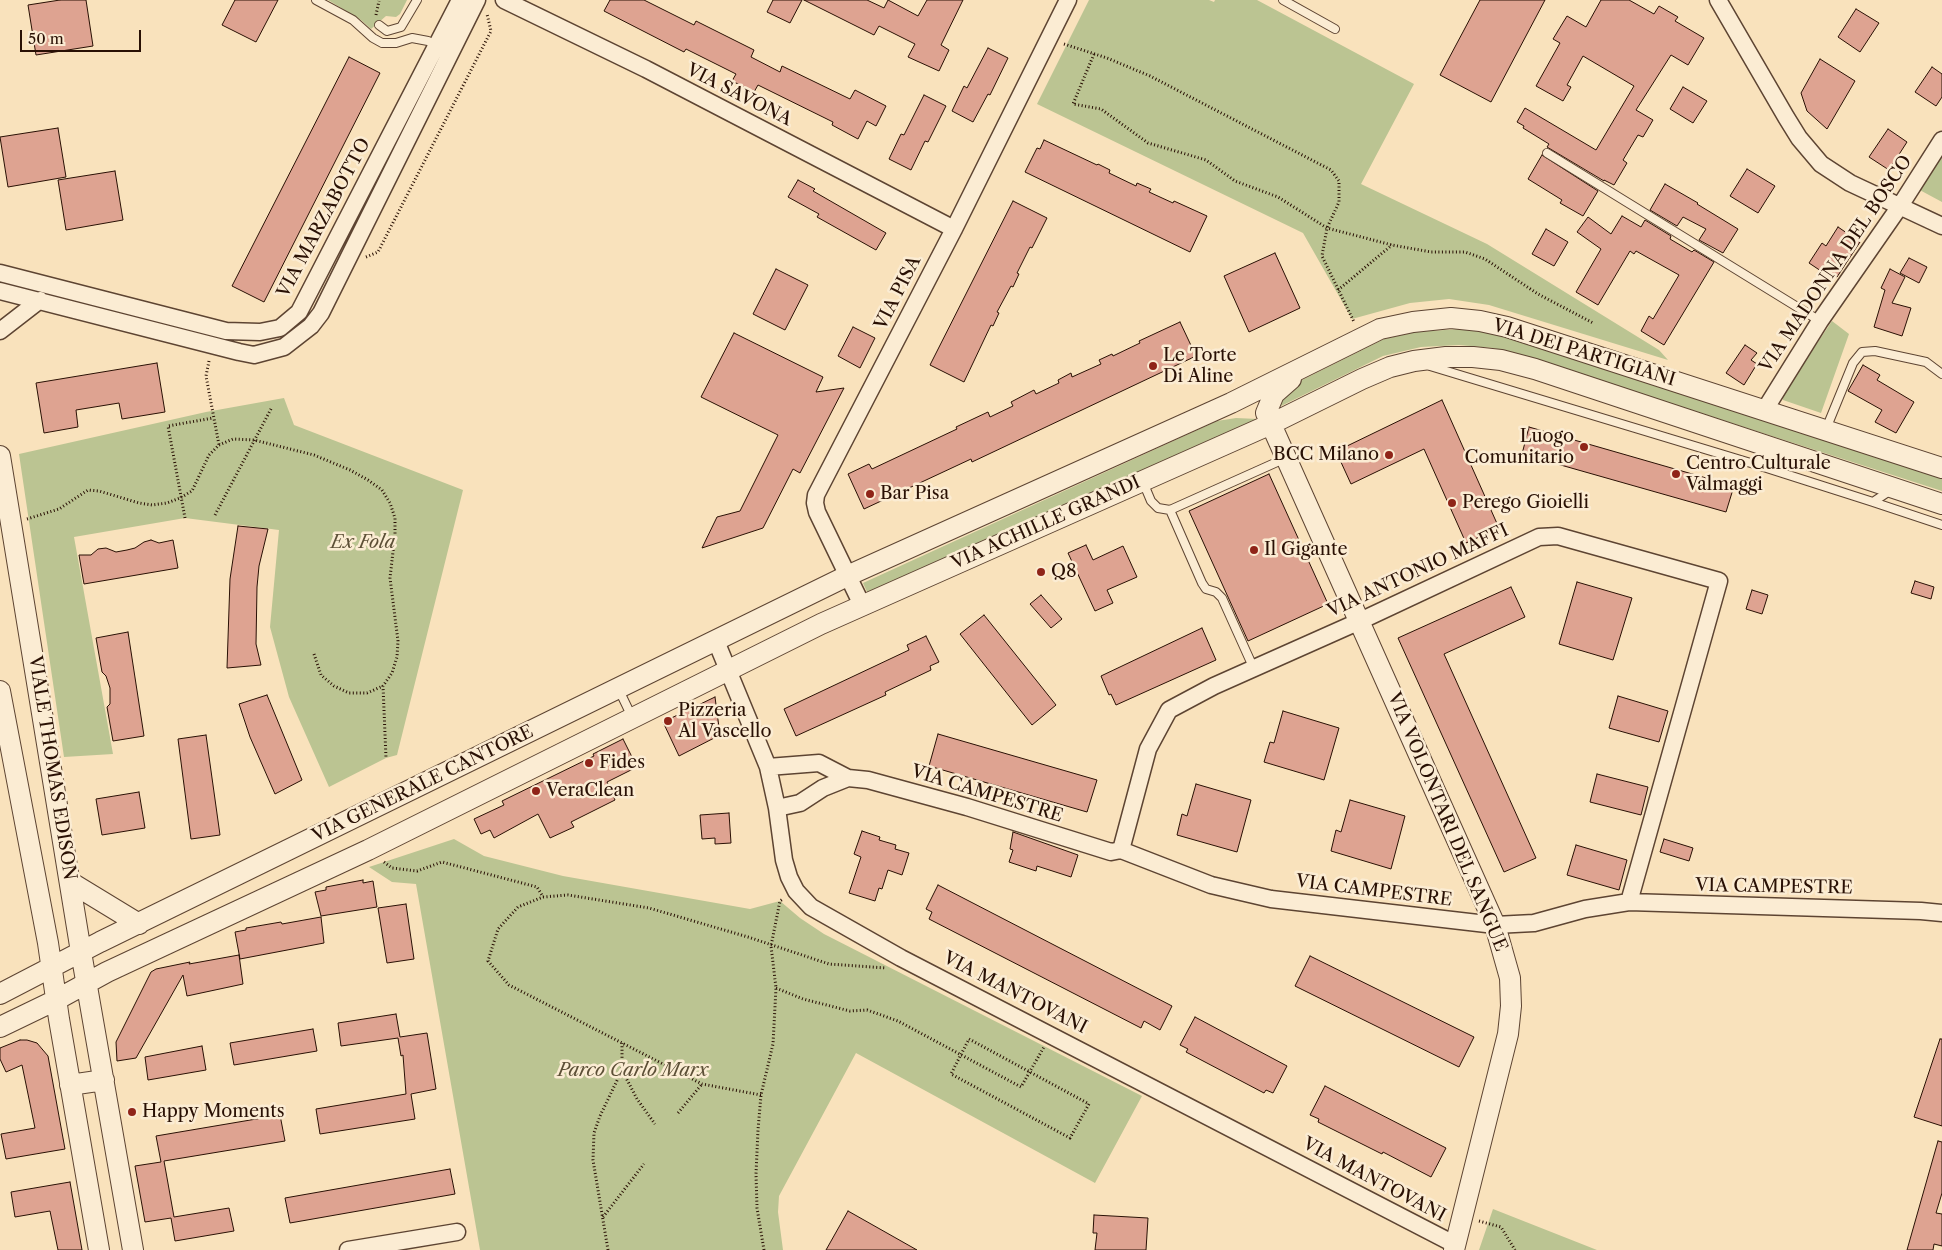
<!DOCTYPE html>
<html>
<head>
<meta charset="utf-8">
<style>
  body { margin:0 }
  #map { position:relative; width:1942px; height:1250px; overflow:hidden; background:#f9e2bc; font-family:"Libre Caslon Text",serif }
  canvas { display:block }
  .scale { position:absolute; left:20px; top:30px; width:121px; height:22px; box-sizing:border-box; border:2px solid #291004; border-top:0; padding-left:6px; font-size:15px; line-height:18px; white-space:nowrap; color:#291004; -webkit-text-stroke:4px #fbecd3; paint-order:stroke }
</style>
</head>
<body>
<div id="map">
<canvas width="1942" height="1250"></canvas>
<div class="scale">50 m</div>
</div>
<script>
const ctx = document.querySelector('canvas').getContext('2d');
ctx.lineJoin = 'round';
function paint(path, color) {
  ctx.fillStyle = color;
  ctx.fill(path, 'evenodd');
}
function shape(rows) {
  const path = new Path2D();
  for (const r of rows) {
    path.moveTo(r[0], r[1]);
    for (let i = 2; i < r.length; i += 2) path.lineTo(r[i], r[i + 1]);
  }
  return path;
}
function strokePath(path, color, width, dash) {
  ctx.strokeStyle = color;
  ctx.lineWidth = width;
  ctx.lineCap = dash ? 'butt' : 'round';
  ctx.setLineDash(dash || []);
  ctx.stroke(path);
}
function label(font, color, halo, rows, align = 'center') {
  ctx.font = font + ' "Libre Caslon Text",serif';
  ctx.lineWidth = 5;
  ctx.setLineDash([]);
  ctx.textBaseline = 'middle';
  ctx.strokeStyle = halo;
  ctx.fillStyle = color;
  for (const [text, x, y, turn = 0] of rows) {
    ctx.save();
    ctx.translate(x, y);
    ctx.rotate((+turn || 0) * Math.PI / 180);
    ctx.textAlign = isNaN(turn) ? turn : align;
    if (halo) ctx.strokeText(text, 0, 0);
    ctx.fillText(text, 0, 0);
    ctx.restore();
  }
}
const green = shape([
  [328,0,407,0,400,14,396,17,386,16,371,29,361,20],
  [1089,0,1209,0,1214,2,1215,0,1257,0,1414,84,1361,184,1487,244,1659,350,1668,360,1489,305,1449,299,1410,303,1352,319,1303,233,1037,104],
  [1942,149,1942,202,1916,188],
  [1832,321,1849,334,1821,413,1783,400,1783,394],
  [1459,329,1499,334,1942,478,1942,491,1521,355,1493,348,1459,345,1421,347,1383,356,1277,408,1283,399,1298,382,1384,339,1416,332],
  [284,398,294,425,463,490,397,755,386,758,329,787,289,697,270,627,279,530,185,518,74,537,113,754,64,757,19,454,206,412],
  [1236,418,1258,419,868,594,863,583,1217,421],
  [454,839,484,856,563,876,750,909,780,901,800,918,824,934,1142,1096,1095,1183,856,1053,779,1196,778,1212,783,1250,480,1250,416,884,392,882,369,867],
  [1493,1209,1597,1250,1479,1250]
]);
const building = shape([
  [60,0,86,0,93,46,36,55,28,5,60,0],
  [235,0,278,0,256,42,222,25,235,0],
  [610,0,644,0,694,25,696,21,754,50,751,57,780,72,782,66,850,99,855,90,886,106,876,126,867,121,858,139,832,125,833,122,758,85,754,92,732,81,736,74,686,49,684,52,604,11,610,0],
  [773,0,802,0,790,23,767,12,773,0],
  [804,0,867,0,884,8,888,0,918,16,927,0,963,0,941,45,949,50,939,71,908,57,915,44,879,26,874,35,804,0],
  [1480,0,1545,0,1491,102,1440,75,1480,0],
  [1601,0,1629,0,1654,14,1659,6,1678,17,1675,21,1704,38,1688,65,1671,55,1636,110,1653,120,1643,137,1638,135,1623,160,1627,163,1614,185,1604,180,1604,181,1547,147,1549,144,1523,128,1524,126,1517,122,1525,108,1596,150,1634,86,1583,56,1567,85,1571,87,1563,101,1536,86,1560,43,1553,39,1567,16,1586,27,1601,0],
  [1856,9,1879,23,1860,52,1838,37,1856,9],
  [988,48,1008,58,990,95,988,94,973,122,952,111,964,86,967,88,988,48],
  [349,57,380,73,264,302,232,286,349,57],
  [1820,59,1855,81,1827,129,1807,111,1801,93,1820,59],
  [1932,67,1942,74,1942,97,1936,106,1915,92,1932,67],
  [1683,87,1707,101,1693,123,1670,109,1683,87],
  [924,95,946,106,928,142,925,141,911,170,889,159,901,134,904,135,924,95],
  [58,128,66,177,8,187,0,137,58,128],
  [1888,129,1907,142,1889,170,1869,157,1888,129],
  [1044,140,1097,165,1098,164,1110,170,1109,173,1136,186,1137,183,1151,189,1149,192,1173,203,1174,201,1207,216,1190,252,1025,172,1037,148,1040,149,1044,140],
  [1542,155,1598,191,1583,216,1560,203,1562,200,1528,179,1542,155],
  [1747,169,1775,186,1758,213,1730,196,1747,169],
  [115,171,123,220,66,230,58,180,115,171],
  [798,180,815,189,813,191,886,233,876,250,817,217,819,214,788,197,798,180],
  [1665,184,1698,203,1697,204,1738,229,1723,253,1699,240,1706,229,1683,217,1677,226,1650,210,1665,184],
  [1013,201,1047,218,1032,248,1030,247,1017,273,1019,274,1013,287,1011,286,997,312,999,313,993,326,991,325,964,382,930,365,1013,201],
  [1622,216,1641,227,1645,220,1671,236,1670,239,1692,252,1694,250,1714,262,1664,345,1641,331,1649,316,1653,319,1679,275,1636,251,1634,254,1630,251,1598,305,1576,292,1601,249,1577,232,1588,217,1611,234,1622,216],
  [1838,227,1860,242,1837,277,1832,274,1830,277,1809,263,1822,243,1826,246,1838,227],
  [1546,229,1568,242,1554,266,1532,254,1546,229],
  [1275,253,1300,308,1249,332,1224,276,1275,253],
  [1909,258,1927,267,1919,283,1900,273,1909,258],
  [776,269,808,285,785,330,753,314,776,269],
  [1890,269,1905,277,1892,303,1911,308,1902,336,1874,327,1885,290,1881,288,1890,269],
  [1180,322,1196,356,972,462,971,459,864,509,848,474,869,464,872,469,957,429,956,427,988,412,990,417,1013,406,1011,402,1034,390,1036,394,1059,383,1058,380,1071,373,1072,377,1101,364,1099,360,1112,354,1113,356,1140,343,1139,341,1180,322],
  [853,327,875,338,860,368,838,356,853,327],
  [734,333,823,377,816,392,844,388,800,473,793,469,763,528,702,548,717,517,740,511,778,435,701,397,734,333],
  [1745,345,1757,353,1751,360,1757,364,1744,385,1726,373,1745,345],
  [157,363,165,412,122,419,119,403,76,410,78,427,44,433,36,383,157,363],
  [1863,365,1880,375,1877,380,1914,402,1896,433,1875,422,1882,410,1848,391,1863,365],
  [1442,400,1499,528,1466,543,1424,449,1351,484,1340,460,1349,456,1345,447,1442,400],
  [1529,427,1734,486,1726,512,1522,454,1529,427],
  [1269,474,1328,604,1248,641,1189,511,1269,474],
  [238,526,268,529,259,566,257,587,256,644,261,665,227,668,230,579,238,526],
  [151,540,159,543,173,540,178,568,84,584,79,555,91,555,98,549,106,548,116,552,127,550,135,548,144,542,151,540],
  [1086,545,1093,560,1123,546,1137,577,1107,590,1113,603,1095,611,1068,553,1086,545],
  [1915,581,1934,587,1931,599,1911,593,1915,581],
  [1577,582,1632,598,1613,660,1559,644,1577,582],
  [1511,587,1525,617,1444,654,1536,858,1504,872,1398,638,1511,587],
  [1752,590,1768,595,1762,614,1746,609,1752,590],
  [1041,595,1062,619,1051,628,1030,604,1041,595],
  [984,615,1056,705,1032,725,960,634,984,615],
  [1202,628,1216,660,1116,705,1111,694,1109,695,1101,676,1202,628],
  [128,632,144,736,113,741,107,707,110,704,110,688,106,676,102,672,96,638,128,632],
  [926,636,939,662,930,666,931,670,885,692,886,695,796,736,784,709,909,650,907,645,926,636],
  [267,695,302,780,275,794,250,737,239,704,267,695],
  [1618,696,1668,711,1659,742,1609,728,1618,696],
  [715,697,720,735,679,756,663,722,715,697],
  [1283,711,1339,728,1324,780,1264,762,1270,742,1274,743,1283,711],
  [938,734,1097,780,1087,812,929,766,938,734],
  [206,735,220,835,191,839,178,739,206,735],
  [623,739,637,767,607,782,615,800,571,822,574,827,550,838,538,814,494,838,490,830,481,834,474,819,504,805,502,801,594,756,593,754,623,739],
  [1597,774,1648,787,1641,815,1590,802,1597,774],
  [1196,784,1251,800,1237,852,1177,835,1182,814,1187,816,1196,784],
  [139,792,145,828,102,835,96,799,139,792],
  [1350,800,1405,816,1391,869,1331,851,1336,830,1341,832,1350,800],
  [729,813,731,843,715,844,715,838,702,839,700,815,729,813],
  [862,831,880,837,879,840,896,845,895,849,909,853,902,875,888,870,882,889,879,888,875,901,849,893,861,857,854,854,862,831],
  [1013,832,1078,855,1071,877,1037,866,1036,871,1009,862,1013,850,1010,849,1013,832],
  [1664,839,1693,848,1689,861,1660,852,1664,839],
  [1576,845,1627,860,1619,890,1567,875,1576,845],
  [363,880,363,883,373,881,377,907,321,916,315,892,326,890,326,887,363,880],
  [938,885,1172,1006,1160,1030,1144,1021,1141,1028,929,919,932,912,926,909,938,885],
  [406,904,414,959,387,963,378,908,406,904],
  [321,917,324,943,240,959,235,932,246,930,246,928,281,922,282,924,321,917],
  [239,955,243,984,187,996,183,975,136,1058,117,1061,116,1042,151,972,156,969,190,962,189,964,239,955],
  [1310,956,1474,1037,1459,1067,1295,986,1310,956],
  [396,1014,400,1037,427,1033,436,1089,411,1094,415,1119,320,1134,316,1109,406,1094,403,1055,401,1056,398,1038,341,1046,338,1023,396,1014],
  [1195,1017,1287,1066,1273,1093,1266,1090,1264,1093,1186,1052,1188,1049,1180,1045,1195,1017],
  [313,1029,317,1051,234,1065,230,1043,313,1029],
  [1940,1039,1942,1039,1942,1126,1914,1117,1940,1039],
  [20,1040,27,1040,37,1043,48,1056,65,1149,6,1159,1,1134,35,1128,22,1065,6,1072,0,1059,0,1048,20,1040],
  [202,1046,206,1070,148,1080,145,1057,202,1046],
  [1325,1086,1446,1148,1431,1177,1383,1152,1382,1154,1318,1122,1319,1119,1310,1115,1325,1086],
  [280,1115,285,1141,164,1161,174,1217,229,1208,234,1231,175,1241,171,1218,145,1222,135,1166,161,1162,156,1136,280,1115],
  [1938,1141,1942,1142,1942,1193,1936,1213,1942,1214,1942,1246,1934,1244,1933,1250,1907,1250,1938,1141],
  [450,1169,455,1194,290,1223,285,1198,450,1169],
  [70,1182,82,1250,58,1250,50,1211,15,1217,11,1192,70,1182],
  [848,1211,917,1250,826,1250,848,1211],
  [1094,1215,1148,1218,1146,1250,1095,1250,1097,1233,1093,1233,1094,1215]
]);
const path = shape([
  [376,15,379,1],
  [1064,44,1107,58,1150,76,1331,170,1339,181,1339,202,1327,228,1322,256,1354,322],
  [1094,54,1073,104,1101,109,1148,143,1206,160,1235,181,1278,197,1327,228,1392,245,1431,252,1465,252,1485,259,1538,294,1593,323],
  [366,257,378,252,491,31,487,14],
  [1338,290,1392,245],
  [209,361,206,376,219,445],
  [215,515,272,407],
  [185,518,168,426,213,418],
  [27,519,59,509,88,490,99,491,139,503,152,505,167,503,180,498,192,491,209,455,219,445,233,439,254,440,314,455,350,470,368,480,382,490,390,503,395,518,395,534,390,578,398,641,397,657,392,673,383,686,386,758],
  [314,654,321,675,334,686,349,693,367,693,383,686],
  [384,862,392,868,417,871,442,862,537,887,543,897],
  [776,988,803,999,850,1011,867,1010,898,1021,1021,1087,1044,1047],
  [969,1039,1089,1104,1070,1138,951,1074,969,1039],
  [622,1070,637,1099,655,1124],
  [761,1095,702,1084,509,985,488,961,498,929,518,907,543,897,568,895,649,908,748,937,829,964,886,968],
  [678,1113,702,1084],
  [603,1217,644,1164],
  [1479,1221,1501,1227,1515,1250],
  [608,1250,593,1160,594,1133,600,1116,622,1070,622,1043],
  [764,1250,757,1208,756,1174,758,1130,761,1095,773,1044,776,988,771,946,780,901,783,899]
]);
const service = shape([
  [316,0,353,20,373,38,382,43,396,43,412,38,428,41,437,45],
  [1283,0,1335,29],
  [379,25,387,31,401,27,417,0],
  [1547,153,1820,321],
  [1430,366,1754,464,1779,454],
  [1826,429,1853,363,1862,352,1875,351,1926,362,1942,374],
  [1754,464,1873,502,1891,490],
  [1143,482,1151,501,1158,508,1170,510],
  [1873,502,1942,525],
  [1254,669,1222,598,1216,592,1206,589,1202,583,1170,510,1286,458],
  [619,690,632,717]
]);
const minor = shape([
  [504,0,646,69,954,229],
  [1718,0,1786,117,1799,138,1821,164,1850,183,1942,226],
  [0,273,226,331,260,332,280,328,299,312,460,0],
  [0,291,239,352,254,355,284,347,311,326,321,313,477,0],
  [0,331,40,300],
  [1764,411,1820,321,1900,206,1942,140],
  [862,605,817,512,815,503,816,495,954,229,1068,0],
  [716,641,768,767,777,808,784,860,789,877,796,891,811,907,901,958,1456,1245],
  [768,767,819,763,848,778,868,780,967,807,1111,852,1121,850,1211,885,1271,899,1495,925,1534,923,1585,909,1629,902,1921,911,1942,913],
  [777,808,800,803,823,788,848,778],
  [1121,850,1148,749,1169,710,1214,686,1360,621,1539,537,1558,536,1719,581,1629,902],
  [348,1250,457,1232]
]);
const tertiary = shape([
  [1291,379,1274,394,1266,413,1495,925,1510,978,1511,1006,1508,1034,1454,1250],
  [0,456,81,952,133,1250],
  [0,691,48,943,59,1019,99,1250],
  [70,882,139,924],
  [0,994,100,942,847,576,1231,403,1380,329,1413,322,1451,318,1480,321,1507,327,1942,468],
  [0,1027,56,1000,107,972,368,850,821,624,1271,424,1362,379,1390,367,1414,361,1446,357,1473,357,1501,360,1535,369,1942,504],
  [70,1085,104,1080]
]);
const markers = [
  [1153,366,5,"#8f2418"],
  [1584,447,5,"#8f2418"],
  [1389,455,5,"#8f2418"],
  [1676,474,5,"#8f2418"],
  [870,494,5,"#8f2418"],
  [1452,503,5,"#8f2418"],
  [1254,550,5,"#8f2418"],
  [1041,572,5,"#8f2418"],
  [668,721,5,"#8f2418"],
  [589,763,5,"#8f2418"],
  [536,791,5,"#8f2418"],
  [132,1112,5,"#8f2418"]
];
const streetNames = [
  ["VIA SAVONA",739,95,27],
  ["VIA MARZABOTTO",324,218,-62],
  ["VIA MADONNA DEL BOSCO",1836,264,-56],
  ["VIA PISA",898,293,-63],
  ["VIA DEI PARTIGIANI",1584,353,17],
  ["VIA ACHILLE GRANDI",1046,523,-24],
  ["VIA ANTONIO MAFFI",1418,571,-25],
  ["VIALE THOMAS EDISON",52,768,81],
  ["VIA GENERALE CANTORE",423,784,-26],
  ["VIA CAMPESTRE",987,794,17],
  ["VIA VOLONTARI DEL SANGUE",1447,822,67],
  ["VIA CAMPESTRE",1774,887,1],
  ["VIA CAMPESTRE",1374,891,7],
  ["VIA MANTOVANI",1015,993,27],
  ["VIA MANTOVANI",1374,1180,28]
];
const poiNames = [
  ["Le Torte",1163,356],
  ["Di Aline",1163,377],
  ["Luogo",1574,437,"right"],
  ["Comunitario",1574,458,"right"],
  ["BCC Milano",1379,455,"right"],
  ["Centro Culturale",1686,464],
  ["Valmaggi",1686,485],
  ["Bar Pisa",880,494],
  ["Perego Gioielli",1462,503],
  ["Il Gigante",1264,550],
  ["Q8",1051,572],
  ["Pizzeria",678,711],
  ["Al Vascello",678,732],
  ["Fides",599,763],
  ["VeraClean",546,791],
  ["Happy Moments",142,1112]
];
const parkNames = [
  ["Ex Fola",363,543],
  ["Parco Carlo Marx",633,1071]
];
paint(green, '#bbc492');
paint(building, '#dea391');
strokePath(building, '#291004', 1);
strokePath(service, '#5d4432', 10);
strokePath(minor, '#5d4432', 19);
strokePath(tertiary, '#5d4432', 22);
strokePath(path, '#291004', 3, [1, 2.5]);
strokePath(service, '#fbecd3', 8);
strokePath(minor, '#fbecd3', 16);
strokePath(tertiary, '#fbecd3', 20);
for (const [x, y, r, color] of markers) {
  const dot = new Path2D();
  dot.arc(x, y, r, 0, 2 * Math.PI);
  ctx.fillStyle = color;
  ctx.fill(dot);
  strokePath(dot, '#fbecd3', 2);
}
label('18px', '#291004', '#fbecd3', streetNames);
label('18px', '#291004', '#fbecd3', poiNames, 'left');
label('italic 18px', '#5c4f36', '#fbecd3', parkNames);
</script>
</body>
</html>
